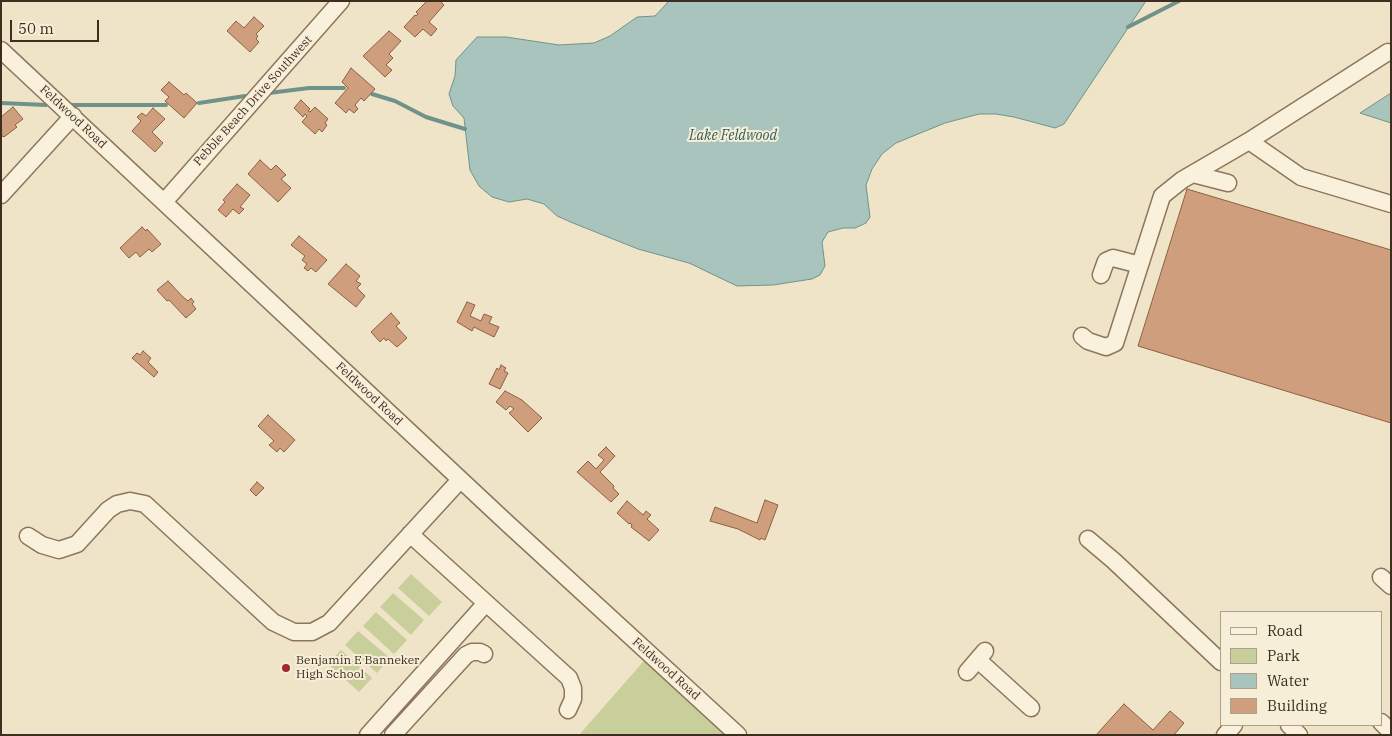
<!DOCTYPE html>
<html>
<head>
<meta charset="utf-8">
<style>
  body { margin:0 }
  #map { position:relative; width:1392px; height:736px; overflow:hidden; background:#f0e4c8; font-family:"IBM Plex Serif",serif }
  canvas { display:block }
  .frame { position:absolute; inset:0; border:2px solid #3d2e20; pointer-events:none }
  .legend { position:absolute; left:1220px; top:611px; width:162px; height:115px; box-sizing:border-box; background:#f7eed8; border:1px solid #ada18e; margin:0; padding:6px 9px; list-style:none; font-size:15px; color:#3d2e20 }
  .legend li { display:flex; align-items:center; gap:10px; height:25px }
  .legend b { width:25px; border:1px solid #ada18e }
  .scale { position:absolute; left:10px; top:20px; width:89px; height:22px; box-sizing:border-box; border:2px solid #3d2e20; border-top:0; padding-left:6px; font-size:15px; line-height:18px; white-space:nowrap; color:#3d2e20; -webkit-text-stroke:4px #f7eed8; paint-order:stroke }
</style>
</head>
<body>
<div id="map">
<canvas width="1392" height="736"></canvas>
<div class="frame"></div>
<ul class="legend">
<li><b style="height:6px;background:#faf1dc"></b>Road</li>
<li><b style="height:14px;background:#c9cf9b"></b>Park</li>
<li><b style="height:14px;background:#a9c4bc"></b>Water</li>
<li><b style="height:14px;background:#cf9f7d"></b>Building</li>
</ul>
<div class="scale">50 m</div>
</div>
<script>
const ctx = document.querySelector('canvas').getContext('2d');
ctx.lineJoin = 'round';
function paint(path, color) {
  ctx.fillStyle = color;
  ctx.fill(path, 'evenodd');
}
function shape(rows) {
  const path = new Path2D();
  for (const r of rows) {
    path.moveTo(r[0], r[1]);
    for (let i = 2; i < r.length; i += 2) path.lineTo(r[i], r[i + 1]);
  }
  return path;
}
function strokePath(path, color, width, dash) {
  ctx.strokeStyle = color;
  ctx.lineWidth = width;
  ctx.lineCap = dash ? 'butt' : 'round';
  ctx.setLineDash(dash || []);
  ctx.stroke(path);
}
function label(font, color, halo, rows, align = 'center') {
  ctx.font = font + ' "IBM Plex Serif",serif';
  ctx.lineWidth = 4;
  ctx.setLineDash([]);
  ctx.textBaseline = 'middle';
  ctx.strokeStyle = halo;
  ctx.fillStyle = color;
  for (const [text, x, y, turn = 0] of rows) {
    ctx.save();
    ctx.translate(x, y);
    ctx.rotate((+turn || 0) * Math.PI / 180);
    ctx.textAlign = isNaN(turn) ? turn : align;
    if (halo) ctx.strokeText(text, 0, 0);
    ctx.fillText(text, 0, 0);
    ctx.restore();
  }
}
const green = shape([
  [411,574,442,602,429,616,398,588],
  [393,593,424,620,411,635,380,607],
  [376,612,407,640,394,654,363,626],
  [358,631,390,658,377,673,345,645],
  [341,650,372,678,359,692,328,664],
  [650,654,741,735,579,735]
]);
const water = shape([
  [669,1,1146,1,1064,124,1055,128,1014,117,996,114,979,114,945,123,896,143,882,154,872,169,866,185,870,217,866,223,855,228,843,228,828,232,822,242,825,266,820,275,812,279,773,285,737,286,689,263,638,249,573,223,557,216,544,204,527,199,509,202,492,197,479,186,470,170,464,118,453,106,449,94,455,76,456,60,477,37,506,37,559,45,594,43,610,36,637,17,655,16,669,1],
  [1391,93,1391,123,1360,113,1391,93]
]);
const stream = shape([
  [1128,27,1179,1],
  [269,93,309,88,344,88],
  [372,94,395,101,426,117,465,129],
  [1,103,46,105],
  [199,103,245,96],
  [70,105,166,105]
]);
const building = shape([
  [427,1,440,1,444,5,429,22,437,29,431,36,423,29,415,37,404,27,415,15,416,16,418,14,416,12,427,1],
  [254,17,264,26,256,34,258,36,256,39,259,42,250,52,227,31,236,21,244,28,254,17],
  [389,31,401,41,389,54,393,58,386,65,392,70,385,77,363,56,389,31],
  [351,68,375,89,364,101,361,98,355,105,358,109,354,113,349,109,346,113,335,103,348,88,342,82,351,68],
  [169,82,184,95,186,93,197,103,184,118,165,101,169,97,161,90,169,82],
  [301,100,310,109,308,111,310,112,315,107,328,119,325,123,327,125,322,132,319,129,315,134,302,122,307,116,305,114,303,117,294,108,301,100],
  [13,107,23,119,15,125,17,127,4,137,3,136,1,137,1,117,13,107],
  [153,108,165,119,152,132,163,143,155,152,132,131,141,121,137,117,142,113,146,116,153,108],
  [260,160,271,170,276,165,286,175,281,179,291,188,278,202,248,174,260,160],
  [237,184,250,195,240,207,244,209,239,214,233,209,226,217,218,210,225,202,223,200,237,184],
  [1187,189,1391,250,1391,423,1138,346,1187,189],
  [142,227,146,231,147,229,161,244,152,252,149,249,140,257,136,252,129,258,120,248,142,227],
  [299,236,327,260,316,272,311,268,308,271,304,268,307,264,302,260,305,256,291,245,299,236],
  [346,264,360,276,356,281,361,284,357,288,365,296,356,307,328,284,346,264],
  [168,281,183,297,188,301,191,298,194,302,192,304,196,309,186,318,169,300,167,301,157,290,168,281],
  [467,302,475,305,470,316,481,321,484,314,492,317,489,323,499,327,494,337,474,327,472,331,457,322,467,302],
  [391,313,400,323,396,326,407,338,397,347,388,339,386,341,384,338,380,342,371,332,391,313],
  [143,351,151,358,148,362,158,372,154,377,132,358,137,353,140,355,143,351],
  [501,365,506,368,504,371,508,373,500,389,489,384,497,368,499,370,501,365],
  [505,391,522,400,542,418,528,432,509,413,514,409,510,406,506,410,496,402,505,391],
  [268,415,295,440,284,452,280,448,277,452,269,445,274,441,258,426,268,415],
  [606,447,615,456,600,472,614,486,613,488,619,494,611,502,577,472,588,461,596,469,604,460,598,455,606,447],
  [257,482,264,488,256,496,250,490,257,482],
  [765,500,778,505,765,540,761,538,760,540,738,529,710,521,715,507,757,523,765,500],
  [627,501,643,515,646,511,651,515,647,519,659,530,649,541,631,527,632,525,630,523,629,524,617,513,627,501],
  [1124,704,1153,730,1170,711,1184,723,1174,735,1096,735,1124,704]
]);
const minor = shape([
  [1,50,507,523,738,735],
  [1249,141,1301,177,1391,204],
  [1193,174,1228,183],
  [1,195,73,116],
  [164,202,341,1],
  [1101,275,1106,261,1113,258,1140,265],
  [1082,336,1088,341,1106,347,1115,343,1162,196,1182,180,1249,141,1388,52,1391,53],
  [410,534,569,678,573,688,573,699,568,710],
  [28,536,42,545,59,550,77,544,108,510,117,504,130,501,145,504,273,622,294,632,312,632,329,623,460,480],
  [1088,539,1114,561,1221,662],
  [1381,577,1391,586],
  [978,660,1031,708],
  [967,672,985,651],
  [1381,722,1391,732],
  [1289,725,1299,735],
  [368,735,486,603],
  [393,735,466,655,472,652,480,652,484,654],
  [1225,735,1234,725]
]);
const markers = [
  [286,668,5,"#9e2a2b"]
];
const streetNames = [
  ["Pebble Beach Drive Southwest",253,101,-48],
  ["Feldwood Road",73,117,43],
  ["Feldwood Road",369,394,43],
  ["Feldwood Road",666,669,42]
];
const poiNames = [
  ["Benjamin E Banneker",296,661],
  ["High School",296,675]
];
const waterNames = [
  ["Lake Feldwood",733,136]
];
paint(green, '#c9cf9b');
paint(water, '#a9c4bc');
strokePath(water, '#6f938a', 1);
strokePath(stream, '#6f938a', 4);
paint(building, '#cf9f7d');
strokePath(building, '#8d5f41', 1);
strokePath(minor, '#8d765c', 19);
strokePath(minor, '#faf1dc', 16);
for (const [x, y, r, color] of markers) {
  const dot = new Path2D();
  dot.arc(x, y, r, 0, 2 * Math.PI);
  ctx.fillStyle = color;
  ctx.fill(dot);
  strokePath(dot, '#f7eed8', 2);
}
label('12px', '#3d2e20', '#f7eed8', streetNames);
label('12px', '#3d2e20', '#f7eed8', poiNames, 'left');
label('italic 14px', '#2f5d5a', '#f7eed8', waterNames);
</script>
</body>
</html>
